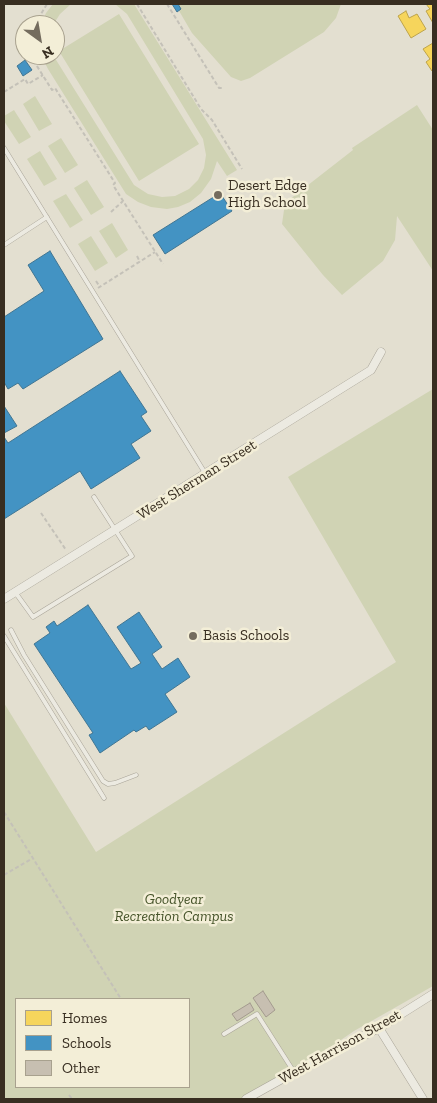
<!DOCTYPE html>
<html>
<head>
<meta charset="utf-8">
<style>
  body { margin:0 }
  #map { position:relative; width:437px; height:1103px; overflow:hidden; background:#e3dfd0; font-family:"Zilla Slab",serif }
  canvas { display:block }
  .frame { position:absolute; inset:0; border:5px solid #382e21; pointer-events:none }
  .legend { position:absolute; left:15px; top:998px; width:175px; height:90px; box-sizing:border-box; background:#f3eed7; border:1px solid #a8a18e; margin:0; padding:6px 9px; list-style:none; font-size:15px; color:#382e21 }
  .legend li { display:flex; align-items:center; gap:10px; height:25px }
  .legend b { width:25px; border:1px solid #a8a18e }
  .north { position:absolute; left:15px; top:15px; width:50px; height:50px; box-sizing:border-box; background:#f3eed7; border:1px solid #a8a18e; border-radius:50%; rotate:148deg; font-size:14px; font-weight:700; line-height:20px; text-align:center; color:#382e21 }
  .north::after { content:''; display:block; margin:auto; width:18px; height:22px; background:#746c5e; clip-path:polygon(50% 0,100% 100%,50% 72%,0 100%) }
</style>
</head>
<body>
<div id="map">
<canvas width="437" height="1103"></canvas>
<div class="frame"></div>
<ul class="legend">
<li><b style="height:14px;background:#f6d55c"></b>Homes</li>
<li><b style="height:14px;background:#4393c3"></b>Schools</li>
<li><b style="height:14px;background:#c7bfb1"></b>Other</li>
</ul>
<div class="north">N</div>
</div>
<script>
const ctx = document.querySelector('canvas').getContext('2d');
ctx.lineJoin = 'round';
function paint(path, color) {
  ctx.fillStyle = color;
  ctx.fill(path, 'evenodd');
}
function shape(rows) {
  const path = new Path2D();
  for (const r of rows) {
    path.moveTo(r[0], r[1]);
    for (let i = 2; i < r.length; i += 2) path.lineTo(r[i], r[i + 1]);
  }
  return path;
}
function strokePath(path, color, width, dash) {
  ctx.strokeStyle = color;
  ctx.lineWidth = width;
  ctx.lineCap = dash ? 'butt' : 'round';
  ctx.setLineDash(dash || []);
  ctx.stroke(path);
}
function label(font, color, halo, rows, align = 'center') {
  ctx.font = font + ' "Zilla Slab",serif';
  ctx.lineWidth = 5;
  ctx.setLineDash([]);
  ctx.textBaseline = 'middle';
  ctx.strokeStyle = halo;
  ctx.fillStyle = color;
  for (const [text, x, y, turn = 0] of rows) {
    ctx.save();
    ctx.translate(x, y);
    ctx.rotate((+turn || 0) * Math.PI / 180);
    ctx.textAlign = isNaN(turn) ? turn : align;
    if (halo) ctx.strokeText(text, 0, 0);
    ctx.fillText(text, 0, 0);
    ctx.restore();
  }
}
const green = shape([
  [53,4,71,4,60,14,53,25,41,25,46,13],
  [115,4,134,4,237,170,227,176,217,161,211,179,201,193,190,202,178,207,167,209,151,207,138,202,126,194,48,69,41,55,53,55,134,185,148,194,162,197,175,196,189,189,198,180,204,168,206,155,203,139,127,14],
  [175,4,341,4,336,18,324,32,250,78,241,81,231,77,192,33],
  [119,14,199,144,139,181,59,51],
  [35,96,52,124,39,131,23,104],
  [417,105,433,130,433,271,397,216,395,240,383,261,342,295,323,275,282,224,285,203,353,150,352,148],
  [14,110,31,137,19,144,4,121,4,116],
  [61,138,78,165,65,173,48,146],
  [40,151,57,179,44,186,27,159],
  [87,180,104,207,91,215,74,188],
  [66,194,83,220,70,228,53,201],
  [112,223,128,250,116,258,99,231],
  [91,236,108,263,95,271,78,244],
  [433,389,433,986,354,1031,294,1072,247,1099,4,1099,4,703,96,852,396,662,288,477],
  [16,999,189,999,189,1087,16,1087]
]);
const homes = shape([
  [426,4,433,4,433,23,426,11,430,9,426,4],
  [406,11,409,18,417,14,426,29,411,38,398,16,406,11],
  [433,43,433,70,432,71,426,62,430,59,423,49,433,43]
]);
const schools = shape([
  [172,4,178,4,181,9,177,12,172,4],
  [25,60,32,70,23,76,17,66,25,60],
  [220,193,232,211,165,254,153,235,220,193],
  [50,251,103,339,23,389,18,383,8,389,4,382,4,317,44,291,28,265,50,251],
  [120,371,147,412,141,416,151,431,131,444,140,458,91,489,80,471,4,519,4,437,8,443,120,371],
  [4,406,17,426,4,433,4,406],
  [88,605,131,669,141,663,117,627,139,612,162,647,152,654,162,669,178,658,190,677,165,694,177,712,149,730,146,726,136,732,134,730,100,753,89,735,93,733,34,644,50,633,46,627,54,621,57,626,88,605]
]);
const building = shape([
  [263,991,275,1010,266,1017,253,998,263,991],
  [250,1003,254,1010,237,1021,232,1014,250,1003]
]);
const path = shape([
  [137,4,201,109,212,120,242,169],
  [167,4,219,88,224,88],
  [36,25,38,19,47,4],
  [30,55,52,90,55,88,115,183,113,185,163,264],
  [4,92,25,79,28,84,43,75],
  [111,212,123,201],
  [137,256,140,262],
  [96,281,100,287],
  [98,288,155,252],
  [41,513,66,550],
  [4,812,121,999],
  [4,875,33,858],
  [69,1095,72,1099]
]);
const lane = shape([
  [4,148,205,473],
  [4,245,47,217],
  [15,592,33,617,132,556,94,497],
  [11,630,24,655,103,781,108,784,115,783,136,775],
  [4,636,104,798],
  [224,1034,257,1014,294,1072]
]);
const street = shape([
  [4,599,371,370,381,352],
  [379,1028,423,1099],
  [246,1099,316,1060,379,1028,433,994]
]);
const markers = [
  [218,195,5,"#746c5e"],
  [193,636,5,"#746c5e"]
];
const poiNames = [
  ["Desert Edge",228,186],
  ["High School",228,203],
  ["Basis Schools",203,636]
];
const streetNames = [
  ["West Sherman Street",197,480,-32],
  ["West Harrison Street",340,1047,-29]
];
const parkNames = [
  ["Goodyear",174,900],
  ["Recreation Campus",174,917]
];
paint(green, '#d0d3b4');
paint(homes, '#f6d55c');
strokePath(homes, '#bda34a', 1);
paint(schools, '#4393c3');
strokePath(schools, '#407592', 1);
paint(building, '#c7bfb1');
strokePath(building, '#a49b8f', 1);
strokePath(lane, '#a9a498', 5);
strokePath(street, '#a9a498', 9);
strokePath(path, '#c4c1b8', 2, [4, 2.5]);
strokePath(lane, '#eceae1', 4);
strokePath(street, '#eceae1', 8);
for (const [x, y, r, color] of markers) {
  const dot = new Path2D();
  dot.arc(x, y, r, 0, 2 * Math.PI);
  ctx.fillStyle = color;
  ctx.fill(dot);
  strokePath(dot, '#f3eed7', 2);
}
label('15px', '#382e21', '#f3eed7', poiNames, 'left');
label('15px', '#382e21', '#f3eed7', streetNames);
label('italic 15px', '#455329', '#f3eed7', parkNames);
</script>
</body>
</html>
